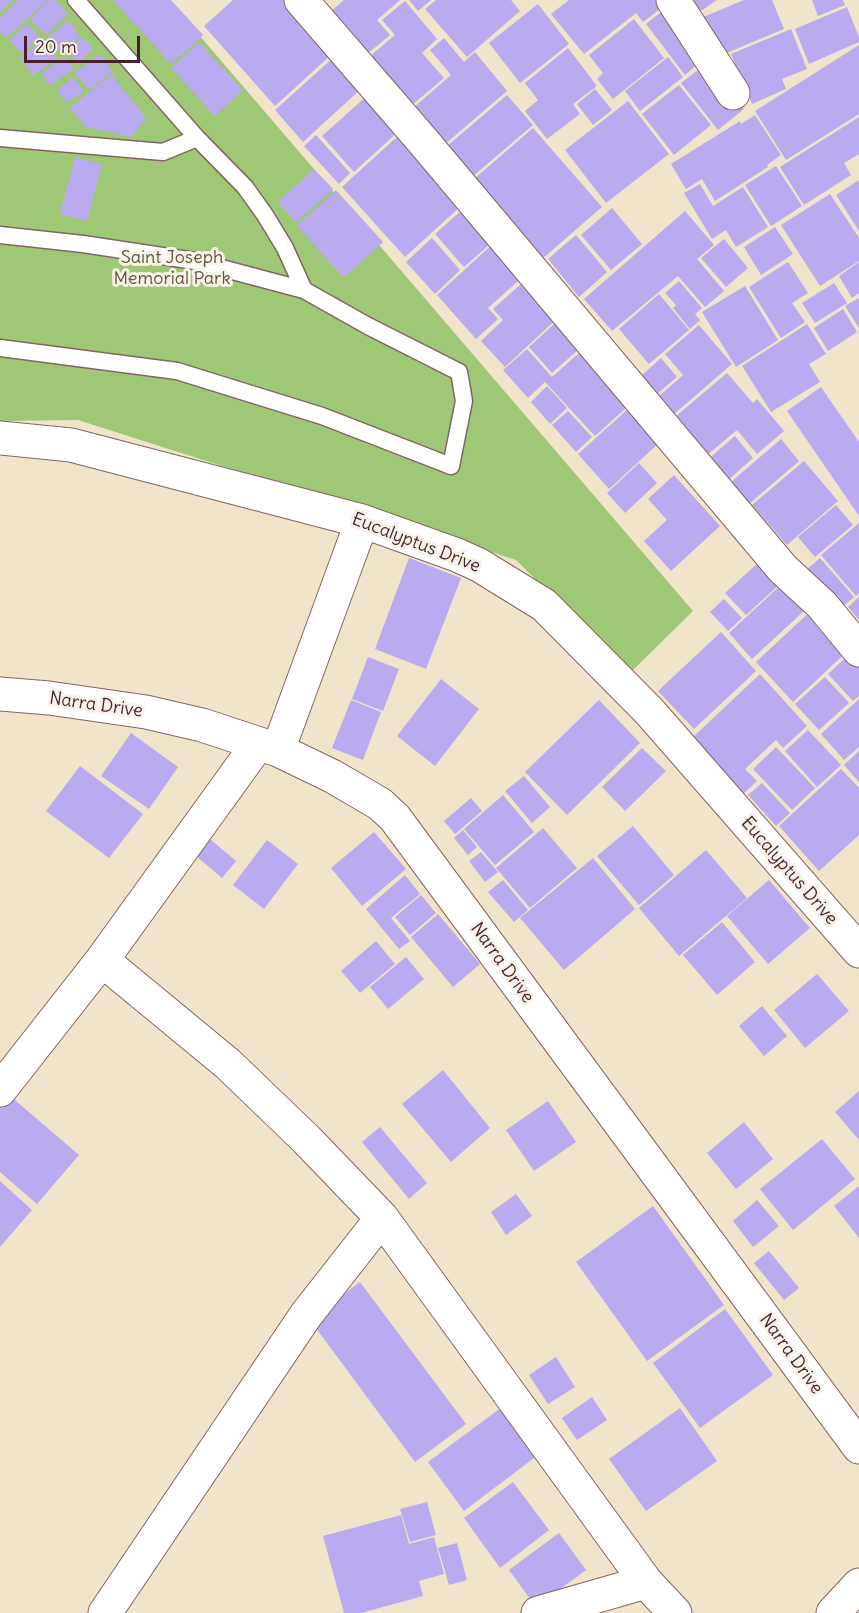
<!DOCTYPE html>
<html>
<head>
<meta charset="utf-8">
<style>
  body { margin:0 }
  #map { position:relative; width:859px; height:1613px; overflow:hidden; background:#f0e5ca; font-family:Delius,sans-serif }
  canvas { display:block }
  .scale { position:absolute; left:24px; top:36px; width:116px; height:27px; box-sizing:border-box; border:3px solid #4a1f2b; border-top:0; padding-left:8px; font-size:18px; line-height:21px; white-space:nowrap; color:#4a1f2b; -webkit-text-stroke:4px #f7f3e8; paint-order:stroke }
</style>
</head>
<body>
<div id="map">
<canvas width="859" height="1613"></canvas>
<div class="scale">20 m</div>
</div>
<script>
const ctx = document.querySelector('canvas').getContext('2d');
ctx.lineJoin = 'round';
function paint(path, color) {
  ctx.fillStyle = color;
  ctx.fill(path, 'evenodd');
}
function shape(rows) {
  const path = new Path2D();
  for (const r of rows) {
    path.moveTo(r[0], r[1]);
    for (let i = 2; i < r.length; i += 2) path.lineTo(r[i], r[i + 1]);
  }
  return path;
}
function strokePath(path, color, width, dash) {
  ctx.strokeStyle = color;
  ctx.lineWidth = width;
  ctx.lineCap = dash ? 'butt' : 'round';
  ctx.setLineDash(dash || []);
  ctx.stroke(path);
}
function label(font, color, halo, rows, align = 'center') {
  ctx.font = font + ' Delius,sans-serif';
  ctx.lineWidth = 6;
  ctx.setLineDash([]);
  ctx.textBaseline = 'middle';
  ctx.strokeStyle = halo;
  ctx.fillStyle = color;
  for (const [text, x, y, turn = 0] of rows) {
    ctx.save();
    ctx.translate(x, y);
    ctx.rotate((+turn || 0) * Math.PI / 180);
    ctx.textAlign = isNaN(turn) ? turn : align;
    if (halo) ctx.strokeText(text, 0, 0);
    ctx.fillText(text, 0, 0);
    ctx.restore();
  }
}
const green = shape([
  [0,0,169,0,693,611,630,673,516,560,78,420,0,421]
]);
const building = shape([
  [0,0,13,0,0,12],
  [18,0,48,0,6,38,0,32,0,17],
  [49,0,55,0,68,13,46,35,30,19],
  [113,0,171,0,203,35,171,64],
  [233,0,285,0,333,53,275,106,204,26],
  [344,0,400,0,377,20,390,35,366,55,330,12],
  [409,0,431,0,418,11],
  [436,0,511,0,520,11,467,57,425,9],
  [569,0,659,0,664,6,643,22,636,13,584,54,551,14],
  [685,0,717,0,695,15],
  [744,0,772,0,784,29,712,59,696,20],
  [812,0,843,0,845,5,818,16],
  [405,1,437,39,422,53,444,78,411,106,369,57,395,35,382,20],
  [538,4,569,44,520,83,489,43],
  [847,7,859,37,859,42,809,64,795,29],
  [666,8,705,58,685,75,646,24],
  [634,19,664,58,613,99,597,79,603,73,589,55],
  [68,20,80,36,60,53,48,37],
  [27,23,40,37,22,54,9,40],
  [791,29,807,69,782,79,786,89,752,104,731,54],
  [82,37,93,49,79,63,68,51],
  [444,38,464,62,475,52,507,91,444,145,413,108,451,75,430,50],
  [44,39,57,58,33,76,20,58],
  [199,42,243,90,215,116,171,68],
  [859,45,859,114,786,160,755,111],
  [568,48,597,86,573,104,580,114,547,139,525,111,538,100,525,83],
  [99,54,113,71,89,90,75,73],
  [64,56,74,68,50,86,41,74],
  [668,57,683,77,640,111,625,91],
  [333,58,361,89,303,142,275,110],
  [707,63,744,109,718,130,681,83],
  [111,74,146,118,132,137,86,127,70,108],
  [74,77,84,91,67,103,57,90],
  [679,85,711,125,674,155,642,114],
  [595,89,612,110,593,125,577,104],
  [369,94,401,129,354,172,322,136],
  [507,95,533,125,472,177,446,147],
  [628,101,669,154,606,203,565,150],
  [755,115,781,155,767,165,768,167,715,201,702,179,686,189,671,164,740,121,741,124],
  [859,117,859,154,844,163,851,175,804,205,780,167],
  [533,128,602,207,542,259,474,179],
  [316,135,350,173,339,184,304,146],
  [399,135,462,205,405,257,342,187],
  [75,157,102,164,87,221,60,214],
  [776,166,802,206,771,226,745,185],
  [314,169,333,189,296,223,278,202],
  [859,180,859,231,836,195],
  [700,184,713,206,743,187,768,227,736,247,726,230,712,239,684,193],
  [336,190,383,242,344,278,297,226],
  [830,194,859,238,859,261,820,286,781,225],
  [469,204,498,237,464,267,435,234],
  [612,208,642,244,611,270,581,235],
  [685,211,714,245,697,259,724,291,705,307,678,276,612,331,584,299],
  [775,227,793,254,761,275,744,247],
  [576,235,607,272,579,297,548,259],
  [432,238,460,270,435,294,406,262],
  [724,239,748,268,726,287,701,258],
  [497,240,527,273,488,308,498,319,476,339,437,295],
  [788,262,808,293,792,303,805,322,781,338,749,287],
  [859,262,859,293,852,298,839,276],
  [530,276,563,313,505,367,481,341,503,320,493,309],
  [679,281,702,308,695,314,700,320,690,329,673,308,676,305,665,293],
  [834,283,847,303,815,323,802,303],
  [745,286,778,340,736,367,702,312],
  [659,294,689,330,649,364,619,329],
  [859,298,859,328,845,306],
  [843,309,857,332,828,351,814,328],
  [564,315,588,341,552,373,529,347],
  [807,324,826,354,809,364,820,382,771,412,742,366],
  [699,325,732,364,673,415,658,397,683,375,665,354],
  [588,345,636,399,595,436,545,382,528,398,503,370,527,349,552,377],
  [661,358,677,377,656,395,640,377],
  [727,373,753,403,757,399,784,431,757,454,737,430,700,461,668,423],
  [547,386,567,408,550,424,531,402],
  [821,387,859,442,859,516,787,411],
  [628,409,659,443,609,489,578,454],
  [568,411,592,437,576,452,552,425],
  [735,436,753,458,718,489,699,467],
  [781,439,799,461,742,510,724,488],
  [804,461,838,501,787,545,752,505],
  [639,463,657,483,625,513,607,493],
  [674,475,720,526,671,571,644,541,667,520,648,499],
  [836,505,853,525,815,557,798,537],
  [859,523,859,593,856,596,821,555],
  [409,558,461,578,426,669,375,649],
  [820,558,854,597,840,609,806,570],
  [760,561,780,584,746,615,725,593],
  [783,583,806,609,752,659,729,633],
  [859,597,859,620,848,607],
  [724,599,742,618,728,631,710,612],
  [814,608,851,648,793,702,756,662],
  [721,632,756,671,694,729,658,691],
  [853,651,859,657,859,696,853,701,828,674],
  [368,657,399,669,383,711,352,699],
  [760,674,807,726,783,748,776,740,745,769,757,781,743,794,692,738],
  [825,677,849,703,819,730,795,704],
  [441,679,479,709,435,766,397,736],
  [859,699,859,747,844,760,821,734],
  [351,700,381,712,363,760,332,748],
  [599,700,640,743,567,815,525,772],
  [808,730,841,765,817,787,785,751],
  [131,733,178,767,149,809,101,776],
  [776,747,815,788,792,810,753,769],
  [642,748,666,771,625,811,602,787],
  [859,751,859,782,844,765],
  [80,766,143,814,109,858,46,811],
  [841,769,859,788,859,835,819,871,779,826],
  [524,776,550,807,532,823,505,791],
  [762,783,790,813,776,826,748,795],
  [503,795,534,832,495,865,464,829],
  [471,798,482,811,455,834,444,821],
  [633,826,674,875,639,905,597,856],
  [543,828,577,868,530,908,496,868],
  [463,830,477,847,468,855,454,838],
  [374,832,406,869,362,906,331,868],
  [204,834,236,861,222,878,190,851],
  [267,840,298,864,264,909,233,885],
  [706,850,747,898,679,956,639,908],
  [481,852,498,872,485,882,469,861],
  [593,858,635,909,564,970,520,918],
  [405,875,420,894,391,918,410,941,399,949,366,909],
  [503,880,528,910,514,922,488,892],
  [769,880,810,928,768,964,727,916],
  [421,895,436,913,410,935,395,917],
  [438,914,480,964,453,987,411,937],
  [722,922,755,962,717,995,683,955],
  [376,941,395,964,360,993,341,971],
  [406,957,424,979,388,1009,370,987],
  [817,974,849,1011,805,1048,774,1010],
  [762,1006,787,1036,764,1056,739,1026],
  [443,1070,490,1128,451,1162,402,1104],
  [859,1091,859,1140,835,1112],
  [9,1095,79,1155,37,1204,0,1172,0,1105],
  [548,1101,576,1142,534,1171,506,1130],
  [744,1122,773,1159,736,1189,707,1153],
  [380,1127,427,1183,409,1199,362,1142],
  [822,1139,855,1179,793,1230,760,1189],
  [0,1181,32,1210,0,1247],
  [859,1186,859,1238,834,1206],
  [516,1194,532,1216,506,1235,491,1212],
  [757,1200,779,1226,753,1247,733,1221],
  [653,1206,724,1305,647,1361,576,1262],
  [769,1251,799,1288,784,1300,754,1263],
  [360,1282,466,1424,415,1462,310,1320],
  [725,1309,773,1375,700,1428,653,1363],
  [556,1357,575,1387,548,1404,529,1375],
  [592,1397,607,1420,577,1440,562,1418],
  [502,1407,538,1455,464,1511,428,1462],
  [680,1408,717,1461,646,1511,609,1459],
  [513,1482,549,1530,500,1568,464,1518],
  [427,1502,436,1535,410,1542,400,1509],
  [401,1515,409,1544,434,1537,444,1574,419,1581,423,1596,361,1613,344,1613,323,1536],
  [559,1533,586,1570,536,1607,509,1570],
  [457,1543,467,1580,449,1585,438,1548]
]);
const service = shape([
  [0,138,163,152,197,138,76,0],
  [0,235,83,244,195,261,304,290],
  [0,348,177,371,322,416,451,466,464,401,459,372,368,326,304,290,285,248,265,215,245,187,197,138]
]);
const minor = shape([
  [301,0,422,140,783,569,822,605,859,650],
  [673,0,733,93],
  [0,438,71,445,362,521,457,555,479,565,544,605,649,711,859,951],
  [0,694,49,698,146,712,202,725,278,750,332,776,380,804,395,818,859,1447],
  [278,750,362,521],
  [102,960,228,1064,307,1140,382,1218,646,1582,675,1613],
  [0,1090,102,960,258,744],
  [105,1613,306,1315,382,1218],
  [538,1613,646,1582]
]);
const tertiary = shape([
  [833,1613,859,1585]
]);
const parkNames = [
  ["Saint Joseph",172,258],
  ["Memorial Park",172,279]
];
const streetNames = [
  ["Eucalyptus Drive",416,543,21],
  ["Narra Drive",96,705,8],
  ["Eucalyptus Drive",789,871,49],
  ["Narra Drive",502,963,54],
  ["Narra Drive",791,1354,54]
];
paint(green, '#9ec875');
paint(building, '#baaaef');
strokePath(service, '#846463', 19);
strokePath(minor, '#846463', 35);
strokePath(tertiary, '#846463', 35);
strokePath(service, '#fff', 16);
strokePath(minor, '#fff', 33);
strokePath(tertiary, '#fff', 33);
label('18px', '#635241', '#f7f3e8', parkNames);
label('18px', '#4a1f2b', '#f7f3e8', streetNames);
</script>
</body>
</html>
